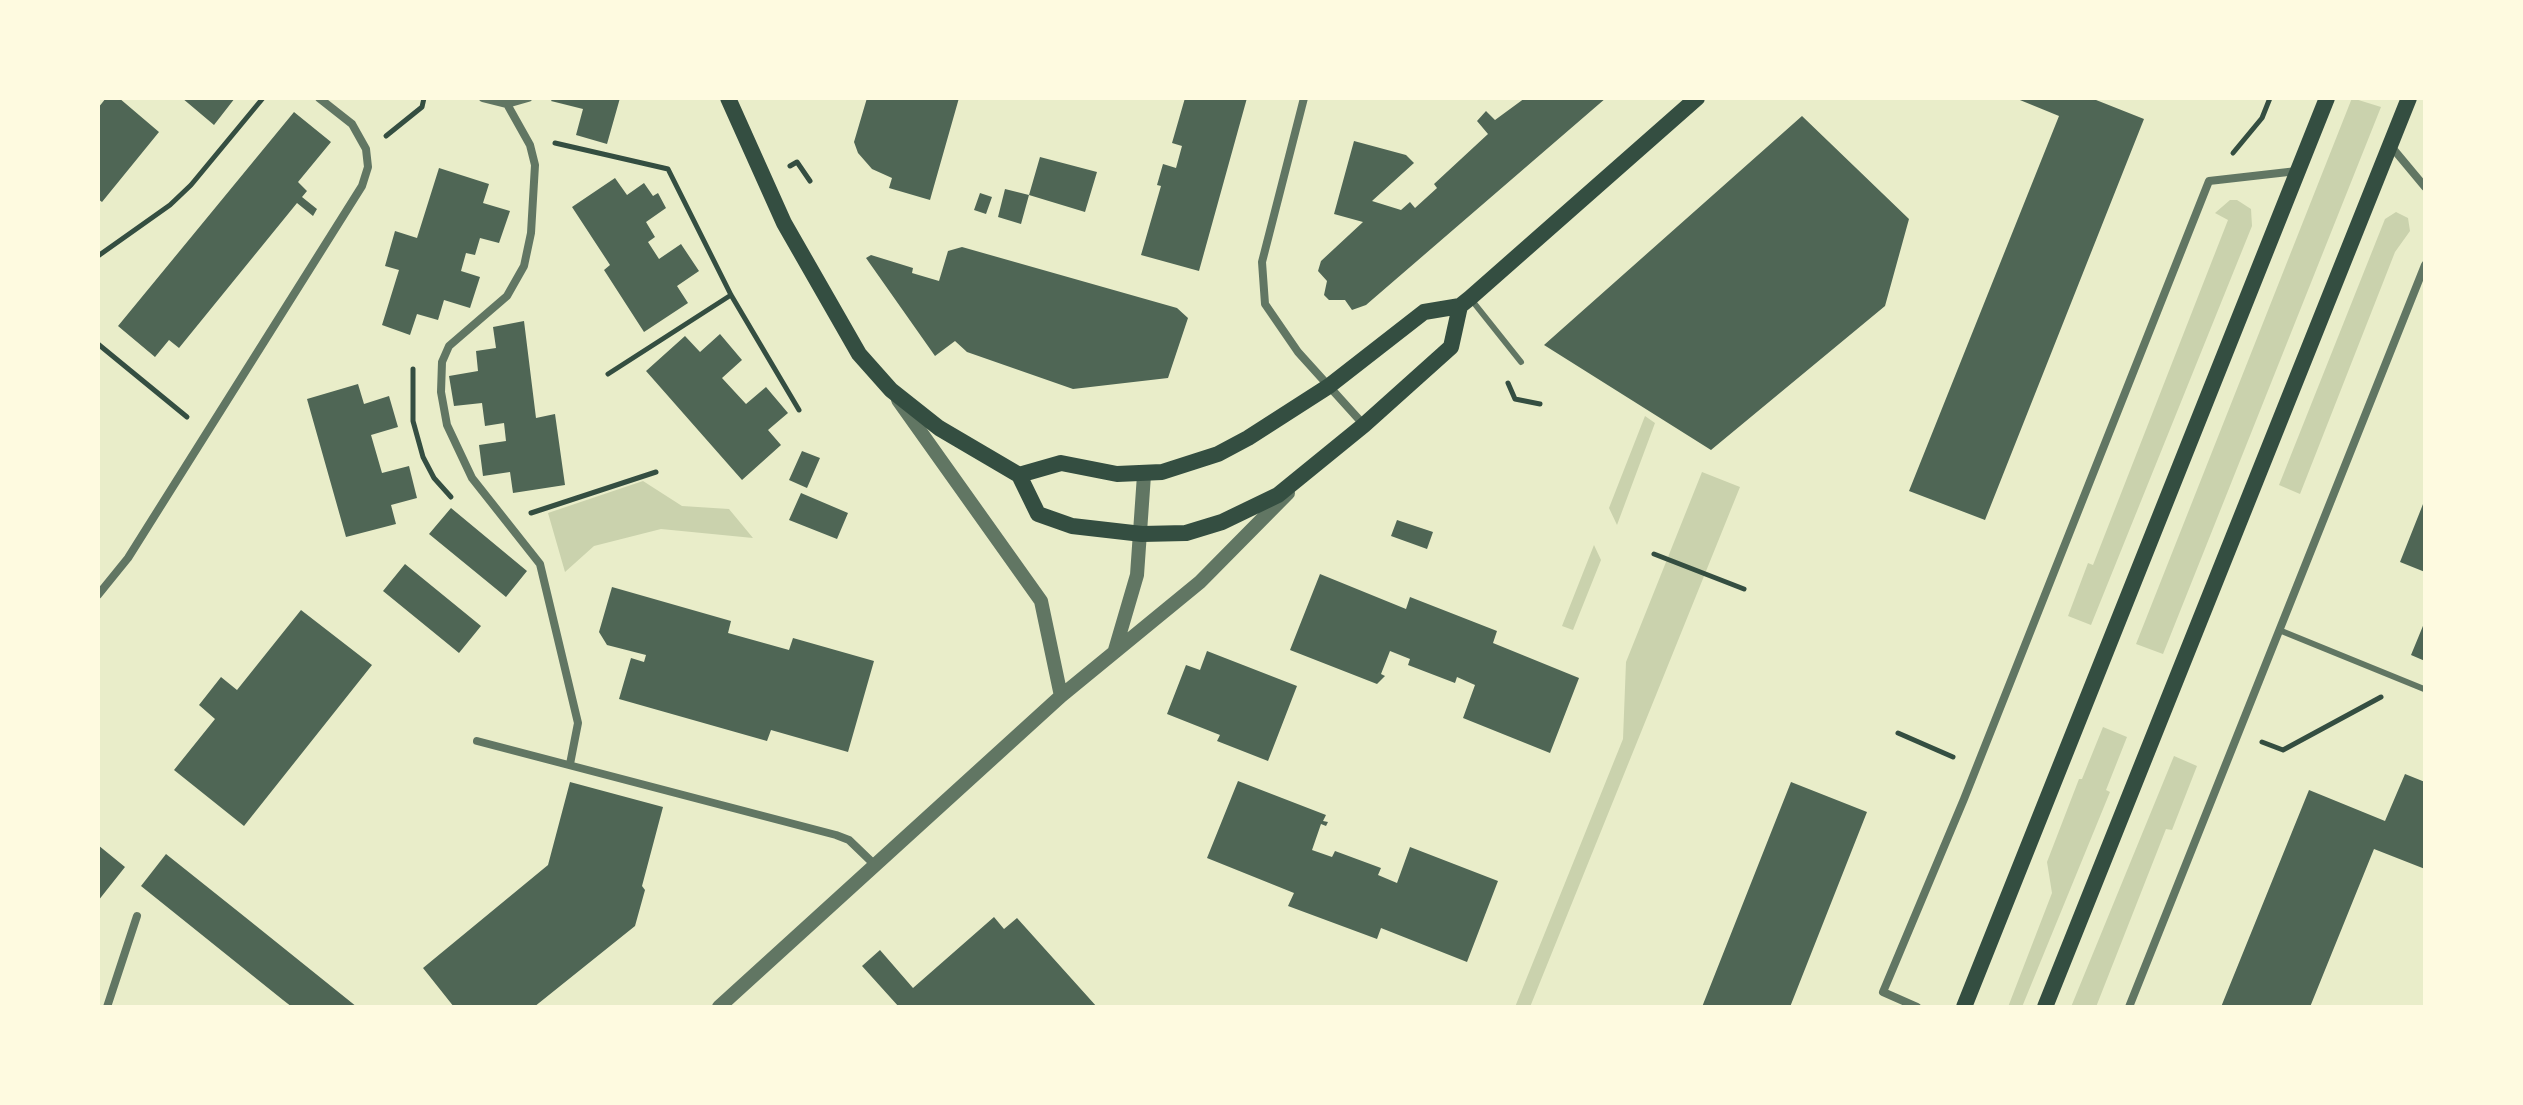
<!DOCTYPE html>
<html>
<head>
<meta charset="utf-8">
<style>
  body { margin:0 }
  #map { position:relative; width:2523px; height:1105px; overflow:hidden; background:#e9edc9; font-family:Georgia,serif }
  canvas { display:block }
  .frame { position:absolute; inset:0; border:100px solid #fefae0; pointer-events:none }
</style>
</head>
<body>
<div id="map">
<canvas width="2523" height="1105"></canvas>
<div class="frame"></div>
</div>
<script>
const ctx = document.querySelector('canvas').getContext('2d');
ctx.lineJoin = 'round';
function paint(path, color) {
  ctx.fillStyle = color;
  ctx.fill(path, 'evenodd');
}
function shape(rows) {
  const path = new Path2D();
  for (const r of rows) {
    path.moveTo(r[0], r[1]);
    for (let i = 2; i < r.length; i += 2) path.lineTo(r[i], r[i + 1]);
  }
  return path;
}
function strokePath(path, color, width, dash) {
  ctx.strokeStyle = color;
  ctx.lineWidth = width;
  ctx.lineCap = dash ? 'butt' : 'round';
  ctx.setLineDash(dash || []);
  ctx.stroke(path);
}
const green = shape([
  [2352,98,2381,107,2163,654,2136,644],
  [2230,200,2237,200,2251,209,2252,226,2091,625,2068,616,2088,563,2093,565,2228,220,2215,213],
  [2396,212,2408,218,2410,231,2395,252,2300,494,2279,485,2385,219],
  [1645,416,1655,423,1617,525,1609,508],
  [1702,472,1740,487,1530,1007,1515,1007,1623,739,1626,662],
  [643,481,682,506,729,509,753,538,661,529,594,546,565,572,548,513],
  [1594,545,1601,560,1573,630,1562,626],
  [2103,727,2127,737,2106,790,2110,792,2022,1007,2008,1007,2052,893,2047,862,2079,779,2082,779],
  [2174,756,2197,766,2172,830,2166,829,2096,1007,2071,1007]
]);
const building = shape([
  [106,98,119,98,159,132,102,202,98,199,98,108],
  [182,98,235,98,214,125],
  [553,98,620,98,607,144,576,135,583,109,551,101],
  [867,98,959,98,930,200,889,188,892,178,872,169,858,153,854,142],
  [1185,98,1247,98,1199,271,1141,255,1161,186,1157,185,1163,164,1176,168,1182,146,1172,143],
  [1525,98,1606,98,1366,305,1352,310,1345,300,1329,300,1324,295,1327,281,1318,271,1321,261,1363,222,1334,214,1354,141,1406,155,1414,163,1372,201,1401,210,1410,202,1415,208,1437,188,1434,184,1488,134,1477,121,1486,111,1495,120],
  [2015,98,2091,98,2144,119,1985,520,1909,491,2059,116],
  [294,112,331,142,298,182,307,191,302,197,317,209,313,216,297,203,179,348,169,340,155,357,118,326],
  [1802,116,1909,219,1885,306,1711,450,1544,345],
  [1040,157,1097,172,1085,212,1029,195],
  [439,168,489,184,483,203,510,211,499,243,480,238,475,255,466,253,461,271,480,277,470,308,444,300,438,320,417,314,410,335,382,325,399,270,385,266,395,231,417,238],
  [615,178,627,195,644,183,653,196,658,193,666,208,646,222,655,237,648,242,659,259,681,244,699,271,677,286,688,303,644,332,604,270,610,265,572,207],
  [1005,189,1029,195,1021,224,998,217],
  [980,193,992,197,986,214,974,210],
  [962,247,1177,308,1188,318,1168,378,1073,389,967,352,955,341,935,356,866,258,871,255,913,268,912,273,939,281,948,251],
  [524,321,536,418,555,414,565,485,513,493,510,472,483,476,479,445,506,441,504,423,485,426,482,403,454,406,449,376,478,371,476,351,496,348,493,327],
  [720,334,742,360,722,378,746,404,766,387,788,413,768,430,781,445,742,480,646,371,685,336,700,352],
  [358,384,364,404,389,396,398,427,371,435,382,473,409,466,417,498,391,505,396,524,346,537,307,399],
  [802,451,820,458,807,488,789,480],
  [801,493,848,513,837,539,789,520],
  [2425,499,2425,572,2400,562],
  [451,508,527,571,506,597,429,534],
  [1397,520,1433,532,1427,549,1391,536],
  [405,564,481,626,459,653,383,591],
  [1320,574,1406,609,1410,597,1497,631,1493,643,1579,678,1550,753,1463,718,1475,685,1457,677,1455,683,1408,665,1410,659,1390,651,1381,674,1385,676,1377,684,1290,650],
  [612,587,731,621,728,633,789,650,793,638,874,661,848,752,771,730,767,741,619,699,631,658,644,662,646,655,607,645,599,632],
  [301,610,372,665,244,826,174,770,215,719,199,705,221,677,237,690],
  [2425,621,2425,661,2411,655],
  [1207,651,1297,686,1268,761,1217,741,1220,735,1167,714,1186,665,1200,670],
  [2405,774,2425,782,2425,869,2374,849,2310,1007,2221,1007,2309,790,2385,821],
  [1238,781,1326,815,1323,821,1328,822,1326,826,1321,824,1312,850,1332,857,1335,851,1381,868,1378,875,1397,883,1410,847,1498,881,1467,962,1381,928,1377,939,1288,906,1294,893,1207,858],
  [570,782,663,807,642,886,645,890,635,926,534,1007,454,1007,423,968,548,865],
  [1791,782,1867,812,1790,1007,1702,1007],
  [98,845,125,867,98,901],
  [166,854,245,917,357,1007,292,1007,283,1000,141,886],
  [994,917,1004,929,1017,918,1097,1007,899,1007,862,966,880,950,913,988]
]);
const path = shape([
  [386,136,422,107,424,98],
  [555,143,668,169,731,295,799,410],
  [2233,153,2262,118,2270,98],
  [790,166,797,162,810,181],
  [98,256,170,205,191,185,263,98],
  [98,344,187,417],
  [413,369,413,421,423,457,434,478,451,497],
  [608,374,731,295],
  [1508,383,1515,399,1540,404],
  [531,513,656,472],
  [1654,554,1744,589],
  [1898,733,1953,757],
  [2262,742,2283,750,2381,697]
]);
const service = shape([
  [1470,298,1521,362],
  [2279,630,2424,689]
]);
const minor = shape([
  [483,98,507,104,528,98],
  [1304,98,1262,262,1265,304,1298,352,1364,425],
  [507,104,530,145,535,165,531,233,524,266,507,296,449,346,442,362,441,392,447,425,472,478,540,564,578,723,570,764],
  [2390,145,2425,187],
  [98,595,128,558,362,186,368,167,366,149,352,124,319,98],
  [477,741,836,835,849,840,876,866],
  [107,1007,137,916],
  [1917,1007,1883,992,1964,799,2209,181,2297,171],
  [2129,1007,2425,265]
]);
const tertiary = shape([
  [898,400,1041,601,1061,696],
  [1115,650,1137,575,1144,475],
  [719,1007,1061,696,1200,582,1288,493]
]);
const secondary = shape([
  [728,98,784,223,859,354,891,390,939,428,1019,475,1038,514,1072,526,1142,534,1186,533,1222,522,1278,495,1364,425,1451,347,1460,306],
  [1019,475,1061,463,1117,474,1162,472,1218,454,1248,438,1329,386,1424,312,1460,306,1470,298,1697,98],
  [1964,1007,2327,98],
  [2045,1007,2409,98]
]);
paint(green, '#cad2ad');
paint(building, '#4f6655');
strokePath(path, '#344e41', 5);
strokePath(service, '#617663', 6);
strokePath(minor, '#617663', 8);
strokePath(tertiary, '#617663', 14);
strokePath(secondary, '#344e41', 16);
</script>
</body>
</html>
